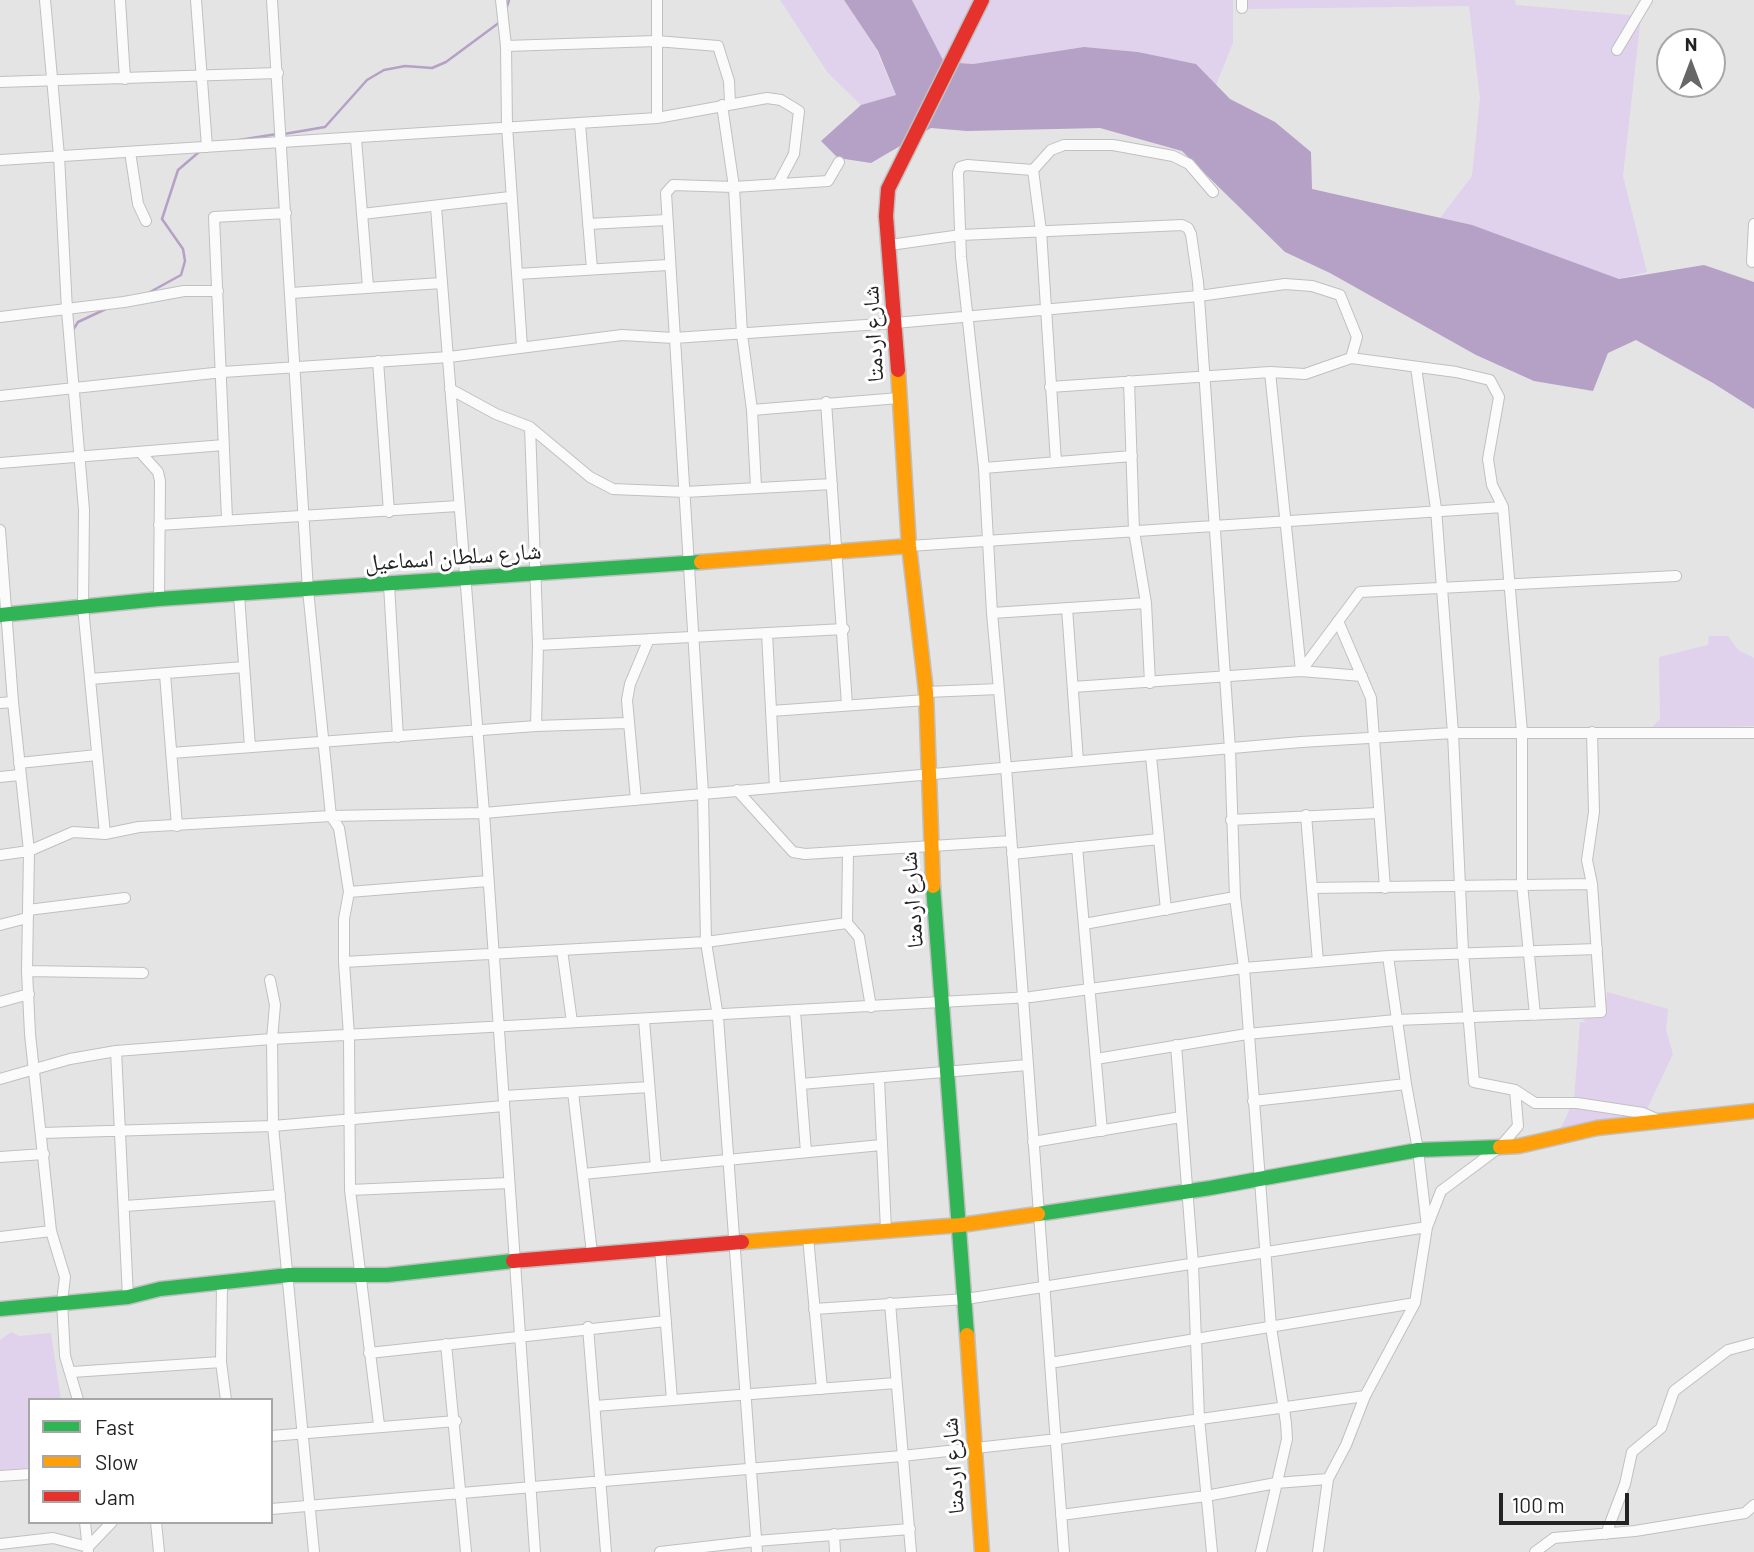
<!DOCTYPE html>
<html>
<head>
<meta charset="utf-8">
<style>
  body { margin:0 }
  #map { position:relative; width:1754px; height:1552px; overflow:hidden; background:#e4e4e5; font-family:Barlow,sans-serif }
  canvas { display:block }
  .legend { position:absolute; left:28px; top:1398px; width:245px; height:126px; box-sizing:border-box; background:#fff; border:2px solid #a7a7a7; margin:0; padding:9px 12px; list-style:none; font-size:21px; color:#242324 }
  .legend li { display:flex; align-items:center; gap:14px; height:35px }
  .legend b { width:35px; border:2px solid #a7a7a7 }
  .north { position:absolute; left:1656px; top:28px; width:70px; height:70px; box-sizing:border-box; background:#fff; border:2px solid #a7a7a7; border-radius:50%; rotate:0deg; font-size:19px; font-weight:700; line-height:28px; text-align:center; color:#242324 }
  .north::after { content:''; display:block; margin:auto; width:24px; height:32px; background:#676768; clip-path:polygon(50% 0,100% 100%,50% 72%,0 100%) }
  .scale { position:absolute; left:1499px; top:1493px; width:130px; height:32px; box-sizing:border-box; border:4px solid #242324; border-top:0; padding-left:9px; font-size:21px; line-height:24px; white-space:nowrap; color:#242324; -webkit-text-stroke:5px #fff; paint-order:stroke }
</style>
</head>
<body>
<div id="map">
<canvas width="1754" height="1552"></canvas>
<ul class="legend">
<li><b style="height:9px;background:#30b455"></b>Fast</li>
<li><b style="height:9px;background:#ff9f0a"></b>Slow</li>
<li><b style="height:9px;background:#e5322d"></b>Jam</li>
</ul>
<div class="north">N</div>
<div class="scale">100 m</div>
</div>
<script>
const ctx = document.querySelector('canvas').getContext('2d');
ctx.lineJoin = 'round';
function paint(path, color) {
  ctx.fillStyle = color;
  ctx.fill(path, 'evenodd');
}
function shape(rows) {
  const path = new Path2D();
  for (const r of rows) {
    path.moveTo(r[0], r[1]);
    for (let i = 2; i < r.length; i += 2) path.lineTo(r[i], r[i + 1]);
  }
  return path;
}
function strokePath(path, color, width, dash) {
  ctx.strokeStyle = color;
  ctx.lineWidth = width;
  ctx.lineCap = dash ? 'butt' : 'round';
  ctx.setLineDash(dash || []);
  ctx.stroke(path);
}
function label(font, color, halo, rows, align = 'center') {
  ctx.font = font + ' Barlow,"Noto Naskh Arabic",sans-serif';
  ctx.lineWidth = 6;
  ctx.setLineDash([]);
  ctx.textBaseline = 'middle';
  ctx.strokeStyle = halo;
  ctx.fillStyle = color;
  for (const [text, x, y, turn = 0] of rows) {
    ctx.save();
    ctx.translate(x, y);
    ctx.rotate((+turn || 0) * Math.PI / 180);
    ctx.textAlign = isNaN(turn) ? turn : align;
    if (halo) ctx.strokeText(text, 0, 0);
    ctx.fillText(text, 0, 0);
    ctx.restore();
  }
}
const green = shape([
  [780,0,844,0,876,49,896,96,861,105,828,73],
  [912,0,976,0,943,61,926,31],
  [990,0,1233,0,1233,43,1216,85,1196,64,1138,52,1084,47,973,64,956,63],
  [1245,0,1515,0,1516,5,1641,16,1623,176,1647,272,1619,279,1472,226,1440,218,1472,176,1480,98,1469,6,1245,9],
  [1709,636,1728,636,1738,650,1754,658,1754,726,1650,729,1660,719,1659,657,1708,645],
  [1607,992,1668,1009,1666,1030,1673,1054,1647,1109,1574,1101,1580,1022,1591,1023,1582,1021,1605,1009],
  [1572,1104,1643,1118,1560,1130],
  [11,1332,19,1336,51,1333,61,1400,30,1400,30,1468,0,1470,0,1340]
]);
const water = shape([
  [844,0,912,0,944,62,973,64,1084,47,1138,52,1196,64,1230,99,1275,122,1311,152,1312,189,1472,225,1619,279,1704,265,1754,282,1754,409,1713,383,1636,340,1608,353,1593,391,1534,381,1476,355,1330,273,1285,252,1182,151,1100,128,967,131,931,128,871,163,838,158,821,141,861,105,896,95,878,51]
]);
const stream = shape([
  [506,10,509,0],
  [284,134,325,127,367,80,384,70,405,66,432,68,446,62,500,22],
  [239,140,277,134],
  [150,292,181,275,185,261,183,249,162,219,178,170,199,152],
  [73,330,78,322,108,308]
]);
const street = shape([
  [45,0,59,156,67,310,84,510,83,607,105,834],
  [120,0,125,79],
  [196,0,207,147],
  [272,0,308,590,331,816,339,828,349,892,344,919,344,962,349,1036,350,1190,379,1425],
  [501,0,506,46,507,126,522,347],
  [1242,8,1242,0],
  [506,46,656,41,718,46,729,81,730,103],
  [1617,50,1647,0],
  [0,82,278,73],
  [722,105,734,187,742,334,752,410,756,487],
  [657,118,657,0],
  [580,124,592,269],
  [356,139,368,287],
  [130,152,138,204,146,221],
  [0,160,657,118,767,98,781,100,799,111,794,154,778,184],
  [1033,170,1041,231,1056,462],
  [436,207,484,813,535,1552],
  [362,214,510,197],
  [588,224,667,220],
  [890,245,961,235,1182,225,1188,228,1191,234,1198,282,1230,749,1235,897,1244,968,1271,1327,1286,1423,1287,1439,1261,1552],
  [1752,262,1754,224],
  [517,274,668,265],
  [291,293,442,283],
  [0,317,124,302,184,291,218,291],
  [1351,358,1456,372,1490,380,1499,397,1488,459,1492,485,1503,507,1522,732,1522,884,1535,1015],
  [378,361,389,512],
  [1416,367,1436,509,1453,733,1463,952,1474,1082,1515,1090,1535,1103,1577,1103,1643,1113,1659,1120],
  [1270,372,1301,671,1362,676],
  [1129,381,1134,531,1146,603,1150,683],
  [450,389,496,414,530,427,590,477,613,489,685,492,832,484],
  [0,396,223,372,449,357,622,335,674,338,895,323,1199,296,1285,284,1312,286,1340,295,1357,337,1351,358,1305,374,1270,372,1050,387],
  [826,402,847,705],
  [752,410,899,398],
  [530,427,538,645,536,726],
  [141,453,158,472,160,481,159,599],
  [0,463,224,445],
  [984,468,1132,456],
  [227,519,214,217,286,213],
  [159,525,458,506],
  [0,530,13,702,29,851,27,971,30,1034,51,1231,65,1277,62,1302,65,1356,78,1400],
  [909,546,1503,507],
  [389,585,398,737],
  [239,595,250,747],
  [1067,608,1078,761],
  [992,613,1146,603],
  [1338,621,1371,698,1385,888],
  [767,633,775,787],
  [538,645,844,629],
  [165,674,177,826],
  [90,679,244,667],
  [1073,687,1301,671,1360,592,1676,576],
  [926,692,999,689],
  [0,703,13,702],
  [771,711,926,700],
  [171,753,536,726,627,723],
  [1151,756,1166,910],
  [19,763,97,755],
  [0,777,19,775],
  [737,790,793,852,805,854,1011,841],
  [636,800,627,700,630,684,649,639],
  [1306,815,1318,962],
  [1231,820,1378,813],
  [1077,847,1102,1131],
  [848,853,847,923,859,937,871,1007],
  [1012,854,1159,839],
  [0,855,29,851,73,832,105,834,139,827,331,816,484,813,1301,742,1453,733,1754,733],
  [1312,888,1592,884],
  [349,892,488,881],
  [28,910,125,898],
  [1084,924,1235,897],
  [0,925,27,918],
  [562,950,572,1022],
  [344,962,706,942,847,923],
  [27,971,143,973],
  [270,980,275,1005,272,1039,273,1126,314,1552],
  [0,1002,29,994],
  [795,1011,806,1152],
  [644,1020,656,1167],
  [1176,1045,1193,1264,1199,1418,1212,1552],
  [116,1051,128,1297],
  [1096,1059,1247,1034,1396,1020,1601,1012,1592,884,1587,860,1594,812,1592,732],
  [0,1079,70,1059,116,1051,272,1039,1031,997,1244,968,1388,956,1597,949],
  [879,1079,886,1230],
  [801,1084,1027,1065],
  [573,1092,592,1253],
  [504,1096,649,1087],
  [1253,1101,1406,1084],
  [42,1133,273,1126,504,1106],
  [1033,1142,1181,1117],
  [0,1157,44,1154],
  [583,1174,881,1145],
  [350,1190,509,1183],
  [125,1206,280,1195],
  [0,1237,51,1231],
  [808,1237,822,1389],
  [660,1248,672,1400],
  [222,1285,221,1362,226,1400],
  [890,1303,911,1552],
  [814,1309,966,1299,1427,1227,1441,1191,1500,1147,1518,1126,1515,1090],
  [588,1327,606,1552],
  [446,1344,466,1552],
  [369,1353,666,1321],
  [1050,1363,1415,1303],
  [72,1372,221,1362],
  [595,1406,896,1383],
  [271,1436,456,1421],
  [0,1476,30,1474],
  [271,1509,902,1456,1058,1439,1365,1396],
  [1061,1515,1206,1496,1276,1483,1328,1479],
  [85,1522,88,1551],
  [156,1522,159,1552],
  [834,1534,835,1552],
  [1606,1534,1625,1484,1632,1452,1661,1428,1674,1391,1728,1350,1754,1343],
  [0,1544,53,1538,88,1547,112,1522],
  [660,1552,756,1541,910,1529],
  [757,1552,718,1017,706,942,703,793,666,193,673,185,734,187,828,181,839,162],
  [1064,1552,1006,767,992,613,984,468,961,257,958,173,960,167,967,165,1033,170,1051,150,1064,145,1113,145,1173,156,1189,164,1213,192],
  [1318,1552,1328,1479,1346,1445,1365,1396,1415,1303,1427,1227,1418,1150,1406,1084,1388,956],
  [1535,1552,1554,1538,1635,1531,1745,1513,1754,1505]
]);
const fast = shape([
  [0,615,159,599,701,562],
  [933,886,967,1335],
  [1038,1214,1210,1188,1418,1150,1500,1147],
  [0,1309,128,1297,160,1289,289,1275,387,1275,513,1261]
]);
const slow = shape([
  [898,370,909,546,926,692,933,886],
  [701,562,909,546],
  [1500,1147,1519,1146,1597,1128,1754,1111],
  [742,1242,961,1225,1038,1214],
  [967,1335,982,1552]
]);
const jam = shape([
  [898,370,886,216,888,189,982,0],
  [513,1261,742,1242]
]);
const streetNames = [
  ["شارع اردمتا",873,334,-93],
  ["شارع سلطان اسماعيل",453,557,-4],
  ["شارع اردمتا",912,900,-94],
  ["شارع اردمتا",953,1466,-94]
];
paint(green, '#e0d1ec');
paint(water, '#b5a0c6');
strokePath(stream, '#b5a0c6', 2.5);
strokePath(street, '#c0c0c0', 12);
strokePath(fast, '#c0c0c0', 17);
strokePath(slow, '#c0c0c0', 17);
strokePath(jam, '#c0c0c0', 17);
strokePath(street, '#fbfbfb', 10);
strokePath(fast, '#30b455', 14);
strokePath(slow, '#ff9f0a', 14);
strokePath(jam, '#e5322d', 14);
label('23px', '#242324', '#fff', streetNames);
</script>
</body>
</html>
